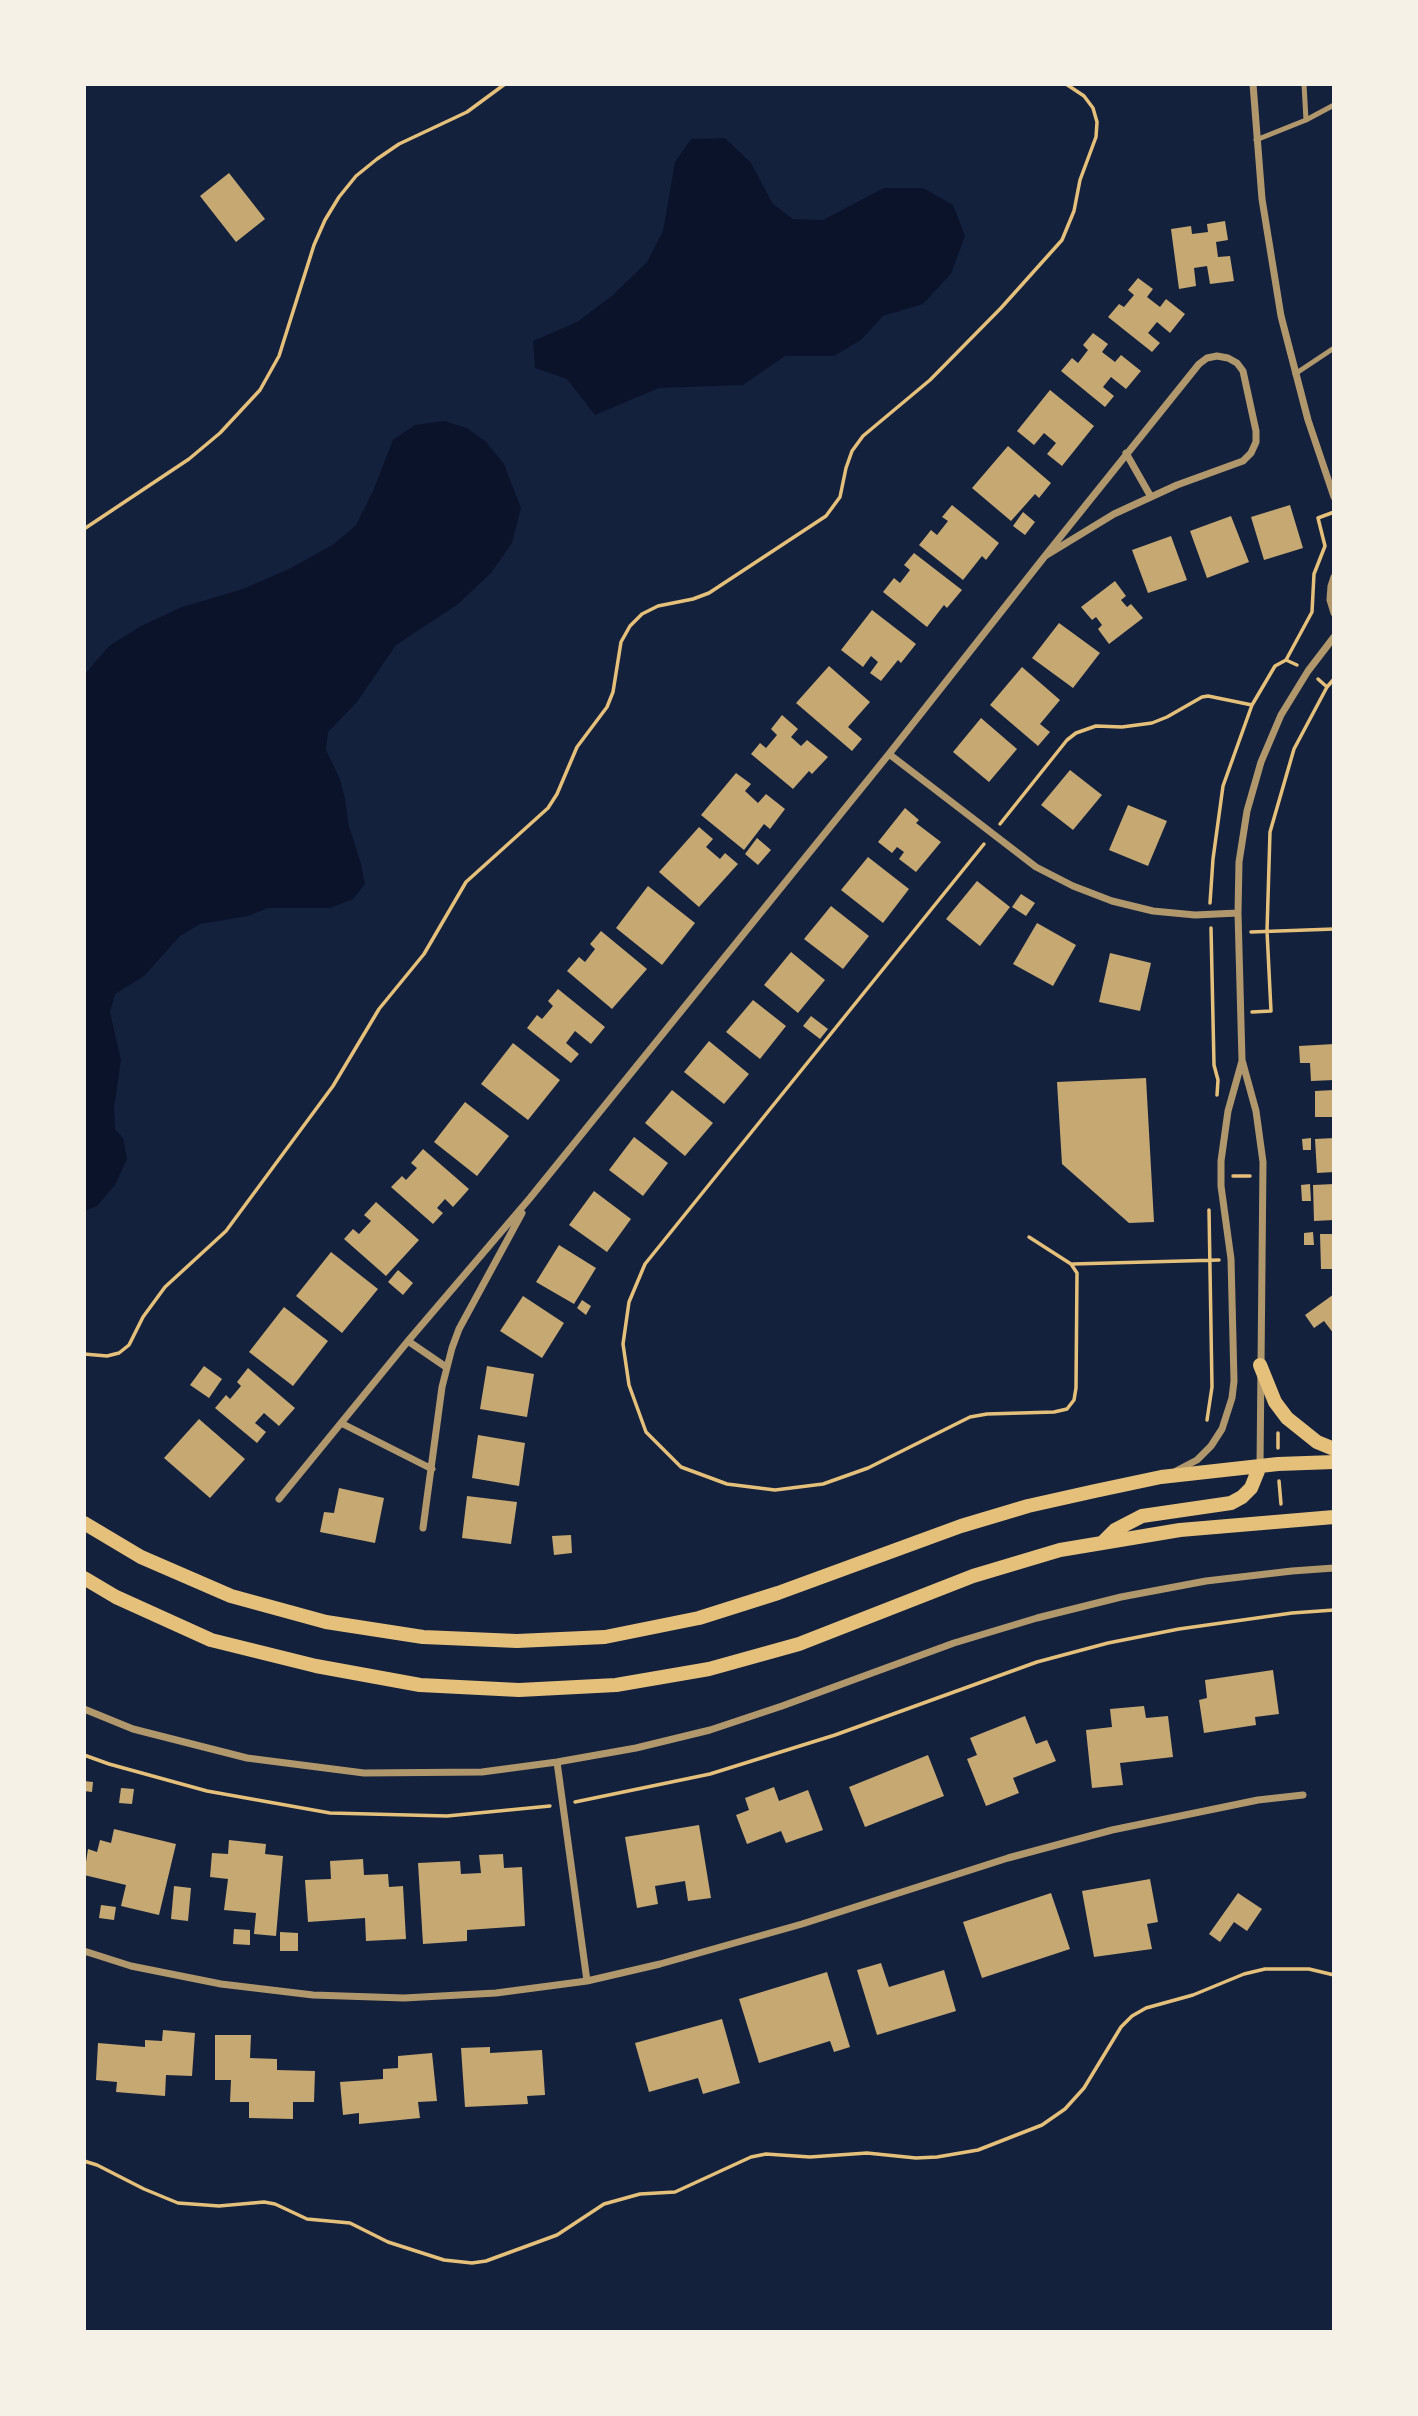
<!DOCTYPE html>
<html>
<head>
<meta charset="utf-8">
<style>
  body { margin:0 }
  #map { position:relative; width:1418px; height:2416px; overflow:hidden; background:#14213d; font-family:"DM Sans",sans-serif }
  canvas { display:block }
  .frame { position:absolute; inset:0; border:86px solid #f6f1e7; pointer-events:none }
</style>
</head>
<body>
<div id="map">
<canvas width="1418" height="2416"></canvas>
<div class="frame"></div>
</div>
<script>
const ctx = document.querySelector('canvas').getContext('2d');
ctx.lineJoin = 'round';
function paint(path, color) {
  ctx.fillStyle = color;
  ctx.fill(path, 'evenodd');
}
function shape(rows) {
  const path = new Path2D();
  for (const r of rows) {
    path.moveTo(r[0], r[1]);
    for (let i = 2; i < r.length; i += 2) path.lineTo(r[i], r[i + 1]);
  }
  return path;
}
function strokePath(path, color, width, dash) {
  ctx.strokeStyle = color;
  ctx.lineWidth = width;
  ctx.lineCap = dash ? 'butt' : 'round';
  ctx.setLineDash(dash || []);
  ctx.stroke(path);
}
const water = shape([
  [725,138,751,163,773,204,793,219,823,220,884,188,923,188,953,205,965,236,951,274,923,304,883,316,861,340,834,356,785,356,743,385,659,388,595,415,567,379,535,368,533,341,577,322,613,295,647,262,663,231,675,162,691,139],
  [444,421,467,428,486,442,504,464,521,508,512,543,491,573,457,605,396,645,357,702,328,732,326,750,340,779,345,799,349,826,361,864,365,884,353,899,330,908,268,908,248,916,200,924,180,936,144,976,115,994,110,1012,121,1060,114,1108,115,1129,123,1138,127,1159,115,1185,97,1206,84,1211,84,675,109,646,141,626,182,607,243,589,291,568,334,544,356,525,373,491,393,440,415,425]
]);
const building = shape([
  [229,173,265,219,236,242,200,196],
  [1225,221,1228,240,1216,242,1218,257,1230,256,1234,281,1210,284,1207,266,1194,268,1196,286,1179,289,1171,229,1191,226,1192,234,1208,232,1207,224],
  [1138,278,1153,289,1147,297,1160,307,1166,299,1185,314,1170,333,1157,322,1148,333,1160,343,1152,352,1108,317,1119,304,1124,307,1134,295,1128,290],
  [1093,333,1108,344,1102,352,1115,362,1121,355,1141,371,1126,389,1111,377,1103,387,1114,396,1105,407,1061,371,1072,358,1078,363,1088,350,1083,345],
  [1050,390,1094,426,1062,466,1047,454,1056,443,1044,433,1034,445,1017,431],
  [1008,446,1051,483,1039,498,1035,494,1011,521,972,488],
  [952,505,999,543,986,560,982,556,963,580,919,545,931,530,937,535,948,521,942,517],
  [1290,505,1303,548,1264,560,1251,517],
  [1023,512,1035,522,1025,535,1013,526],
  [1231,516,1249,562,1207,578,1190,531],
  [1171,536,1187,580,1148,593,1132,550],
  [914,553,962,590,947,608,944,605,927,627,883,592,894,578,900,583,910,570,904,565],
  [1115,581,1126,596,1121,600,1127,607,1131,604,1143,618,1109,644,1098,629,1102,625,1096,617,1092,620,1081,607],
  [872,610,916,644,901,663,898,660,881,681,870,673,878,662,871,656,863,667,841,650],
  [1059,623,1100,653,1073,688,1032,658],
  [829,666,870,702,848,727,862,739,852,751,796,703],
  [1022,667,1060,700,1040,724,1050,732,1038,746,990,705],
  [782,715,798,729,791,737,801,746,807,740,828,757,812,774,809,771,793,789,751,754,760,743,766,748,777,735,771,729],
  [981,718,1017,749,989,782,953,752],
  [1070,770,1102,795,1073,830,1041,805],
  [736,773,751,784,745,791,758,803,766,794,785,809,770,829,764,824,744,850,701,815],
  [1128,805,1167,821,1148,866,1109,850],
  [905,808,919,820,916,823,941,842,916,872,899,859,904,852,897,847,892,853,878,842],
  [699,827,713,839,706,847,720,859,725,853,738,864,699,907,659,872],
  [757,838,771,850,758,865,745,854],
  [868,857,909,889,883,923,841,890],
  [977,881,1010,907,980,946,946,919],
  [648,886,695,923,662,965,616,928],
  [1021,894,1035,903,1026,916,1012,907],
  [831,906,869,936,843,969,804,939],
  [1037,923,1076,945,1053,986,1013,964],
  [601,931,647,969,612,1009,567,971,579,957,585,962,595,949,590,944],
  [791,952,825,980,798,1013,764,985],
  [1110,953,1151,963,1140,1011,1099,1002],
  [558,989,605,1027,591,1044,575,1031,566,1043,579,1054,571,1063,527,1028,537,1015,542,1019,553,1006,548,1001],
  [753,1000,786,1026,760,1059,726,1032],
  [811,1016,828,1029,820,1039,803,1026],
  [709,1041,749,1074,724,1104,684,1072],
  [513,1043,560,1080,528,1120,481,1084],
  [1334,1044,1334,1080,1311,1081,1310,1063,1300,1063,1299,1046],
  [1146,1078,1154,1222,1129,1223,1062,1164,1057,1082],
  [672,1090,713,1123,685,1156,645,1123],
  [1334,1090,1334,1117,1315,1117,1315,1091],
  [465,1102,509,1136,477,1176,434,1142],
  [634,1137,668,1163,643,1196,609,1170],
  [1311,1138,1311,1150,1303,1150,1302,1139],
  [1334,1138,1334,1172,1317,1173,1315,1139],
  [423,1149,469,1189,453,1207,445,1199,437,1208,443,1213,433,1224,391,1187,402,1176,406,1180,417,1168,411,1163],
  [1310,1184,1311,1201,1302,1201,1301,1185],
  [1334,1184,1334,1220,1314,1221,1313,1185],
  [594,1191,631,1219,607,1252,569,1225],
  [376,1202,419,1240,386,1276,344,1239,353,1229,359,1234,371,1221,364,1215],
  [1313,1232,1314,1245,1304,1245,1304,1233],
  [1320,1234,1334,1234,1334,1269,1321,1269],
  [559,1245,596,1268,574,1304,536,1282],
  [331,1252,378,1289,342,1333,296,1296],
  [398,1270,413,1283,403,1295,388,1282],
  [1334,1294,1334,1334,1324,1321,1314,1328,1305,1315],
  [523,1296,564,1323,542,1358,500,1331],
  [582,1300,591,1306,586,1315,577,1308],
  [284,1307,328,1341,293,1386,249,1352],
  [204,1366,222,1379,209,1398,190,1385],
  [487,1366,534,1374,527,1417,480,1409],
  [248,1368,295,1408,279,1426,264,1413,255,1423,266,1432,257,1443,215,1408,226,1395,230,1399,241,1386,237,1382],
  [199,1419,245,1459,210,1498,164,1458],
  [478,1435,525,1443,519,1486,472,1478],
  [339,1488,384,1498,375,1543,320,1532,324,1512,334,1513],
  [467,1496,517,1502,511,1544,462,1538],
  [571,1535,572,1553,554,1555,552,1536],
  [1273,1670,1279,1714,1255,1717,1256,1725,1204,1733,1199,1700,1207,1698,1205,1680],
  [1144,1706,1146,1718,1168,1716,1173,1757,1120,1763,1123,1785,1092,1788,1086,1730,1112,1727,1110,1709],
  [1025,1716,1036,1744,1047,1740,1056,1761,1013,1778,1019,1793,986,1806,967,1759,977,1755,970,1738],
  [928,1755,944,1796,865,1827,849,1787],
  [84,1781,93,1782,92,1792,84,1791],
  [774,1787,779,1801,808,1790,823,1830,786,1843,781,1831,747,1844,736,1815,749,1810,745,1798],
  [121,1788,134,1789,132,1804,119,1803],
  [699,1825,711,1898,688,1901,685,1881,655,1886,658,1904,637,1908,625,1837],
  [114,1829,176,1844,159,1915,121,1906,126,1885,84,1875,88,1849,97,1852,100,1840,111,1843],
  [229,1840,266,1844,265,1854,283,1856,276,1936,254,1934,256,1913,224,1910,228,1879,210,1877,212,1853,228,1854],
  [503,1854,504,1868,522,1867,525,1926,467,1930,467,1941,423,1944,418,1863,460,1861,461,1874,481,1873,479,1855],
  [363,1859,364,1875,388,1874,389,1887,403,1886,406,1939,366,1941,365,1918,308,1922,305,1880,331,1879,330,1861],
  [1150,1879,1158,1922,1147,1924,1152,1949,1094,1957,1082,1891],
  [174,1886,191,1888,188,1921,171,1919],
  [1051,1893,1070,1949,982,1978,963,1922],
  [1238,1893,1262,1909,1247,1931,1234,1922,1220,1942,1209,1934],
  [101,1905,116,1907,114,1920,99,1918],
  [234,1929,250,1930,250,1945,233,1944],
  [280,1932,298,1933,298,1951,280,1951],
  [881,1963,889,1987,944,1970,956,2011,877,2035,857,1970],
  [827,1972,850,2047,834,2052,830,2041,759,2063,739,1999],
  [722,2019,740,2083,703,2094,698,2078,649,2092,635,2043],
  [163,2030,195,2033,192,2076,166,2075,165,2096,116,2092,117,2082,96,2080,98,2043,145,2047,145,2040,162,2041],
  [215,2035,251,2035,250,2058,277,2059,277,2070,315,2071,314,2102,293,2102,293,2119,249,2118,249,2102,230,2102,231,2080,215,2080],
  [490,2047,490,2053,542,2050,545,2095,527,2096,528,2104,465,2107,461,2048],
  [432,2053,437,2101,418,2102,420,2118,359,2124,359,2113,343,2115,340,2082,383,2079,383,2069,398,2068,398,2056]
]);
const path = shape([
  [84,529,189,459,220,433,260,390,279,356,314,245,325,220,339,197,356,176,377,159,399,144,467,112,505,84],
  [1286,660,1312,612,1314,574,1325,546,1318,518,1334,512],
  [1318,679,1327,687,1334,679],
  [1000,824,1067,740,1076,733,1096,726,1122,727,1152,723,1167,717,1202,697,1208,696,1252,705,1275,666,1286,660,1297,665],
  [984,844,645,1264,629,1302,623,1344,629,1385,646,1432,681,1467,727,1484,775,1490,823,1484,868,1468,970,1417,987,1414,1054,1412,1067,1409,1074,1400,1076,1388,1077,1273,1071,1264,1029,1237],
  [1210,903,1213,859,1223,786,1252,705],
  [1211,928,1214,1065,1218,1080,1217,1095],
  [1251,932,1334,929],
  [1252,1012,1271,1011,1267,931,1270,832,1294,749,1327,687],
  [1233,1176,1250,1176],
  [1073,1264,1219,1260],
  [84,1354,107,1356,119,1353,129,1345,143,1317,165,1287,226,1231,333,1086,379,1009,424,954,466,882,548,808,557,794,577,747,607,707,613,692,621,642,630,626,642,614,658,606,693,599,709,593,826,516,840,497,846,468,852,451,863,436,930,380,1001,308,1062,240,1074,211,1080,180,1096,137,1097,122,1093,108,1084,96,1066,84],
  [1207,1420,1212,1387,1209,1210],
  [1278,1433,1278,1448],
  [1279,1481,1281,1504],
  [84,1755,109,1764,207,1791,330,1813,447,1816,550,1806],
  [575,1802,710,1774,835,1735,1037,1662,1108,1643,1179,1629,1292,1613,1334,1610],
  [84,2161,97,2165,144,2189,178,2203,219,2206,264,2202,275,2204,307,2219,350,2223,388,2242,444,2260,472,2263,486,2261,557,2235,604,2204,640,2194,675,2192,751,2157,766,2154,810,2157,867,2153,916,2158,937,2157,978,2150,1042,2125,1065,2109,1084,2088,1121,2027,1132,2016,1146,2008,1193,1995,1244,1974,1265,1969,1309,1969,1334,1975]
]);
const service = shape([
  [1304,84,1306,120],
  [1256,140,1306,120,1334,105],
  [1295,374,1334,348]
]);
const minor = shape([
  [1253,84,1262,199,1281,316,1308,420,1334,497],
  [1126,453,1151,497],
  [1334,577,1331,586,1330,600,1334,613],
  [889,754,1036,867,1073,886,1112,901,1153,911,1195,915,1238,913],
  [408,1341,446,1367],
  [341,1423,432,1469],
  [1260,1466,1263,1162,1256,1111,1242,1060,1238,913,1239,862,1247,811,1261,762,1281,715,1308,671,1334,637],
  [1176,1471,1197,1460,1211,1446,1222,1429,1232,1398,1234,1381,1231,1259,1221,1186,1221,1161,1228,1111,1242,1061],
  [279,1499,408,1341,530,1198,889,754,1045,556,1114,514,1177,485,1243,461,1251,453,1256,442,1256,431,1243,371,1237,363,1228,358,1217,356,1207,358,1199,364,1045,556],
  [423,1528,442,1387,452,1348,459,1329,522,1213],
  [84,1709,133,1729,247,1758,364,1773,482,1772,557,1762,636,1748,710,1730,782,1706,954,1643,1037,1618,1121,1597,1206,1581,1292,1571,1334,1568],
  [557,1762,587,1981],
  [84,1951,131,1966,221,1984,313,1995,404,1998,496,1993,587,1981,660,1964,802,1924,1008,1858,1112,1830,1258,1800,1303,1795]
]);
const secondary = shape([
  [1260,1365,1275,1402,1287,1418,1317,1442,1334,1449],
  [84,1523,141,1557,231,1596,326,1622,423,1637,517,1641,605,1637,699,1618,778,1593,961,1526,1028,1506,1095,1491,1161,1477,1278,1464,1334,1462],
  [1104,1541,1115,1530,1142,1516,1231,1503,1242,1497,1251,1488,1260,1466],
  [84,1578,116,1597,211,1640,316,1666,420,1685,519,1690,616,1685,709,1669,799,1644,973,1576,1060,1550,1180,1530,1334,1517]
]);
paint(water, '#0b132b');
paint(building, '#c6a872');
strokePath(path, '#e5c07b', 3.5);
strokePath(service, '#b1986c', 5);
strokePath(minor, '#b1986c', 7);
strokePath(secondary, '#e5c07b', 14);
</script>
</body>
</html>
